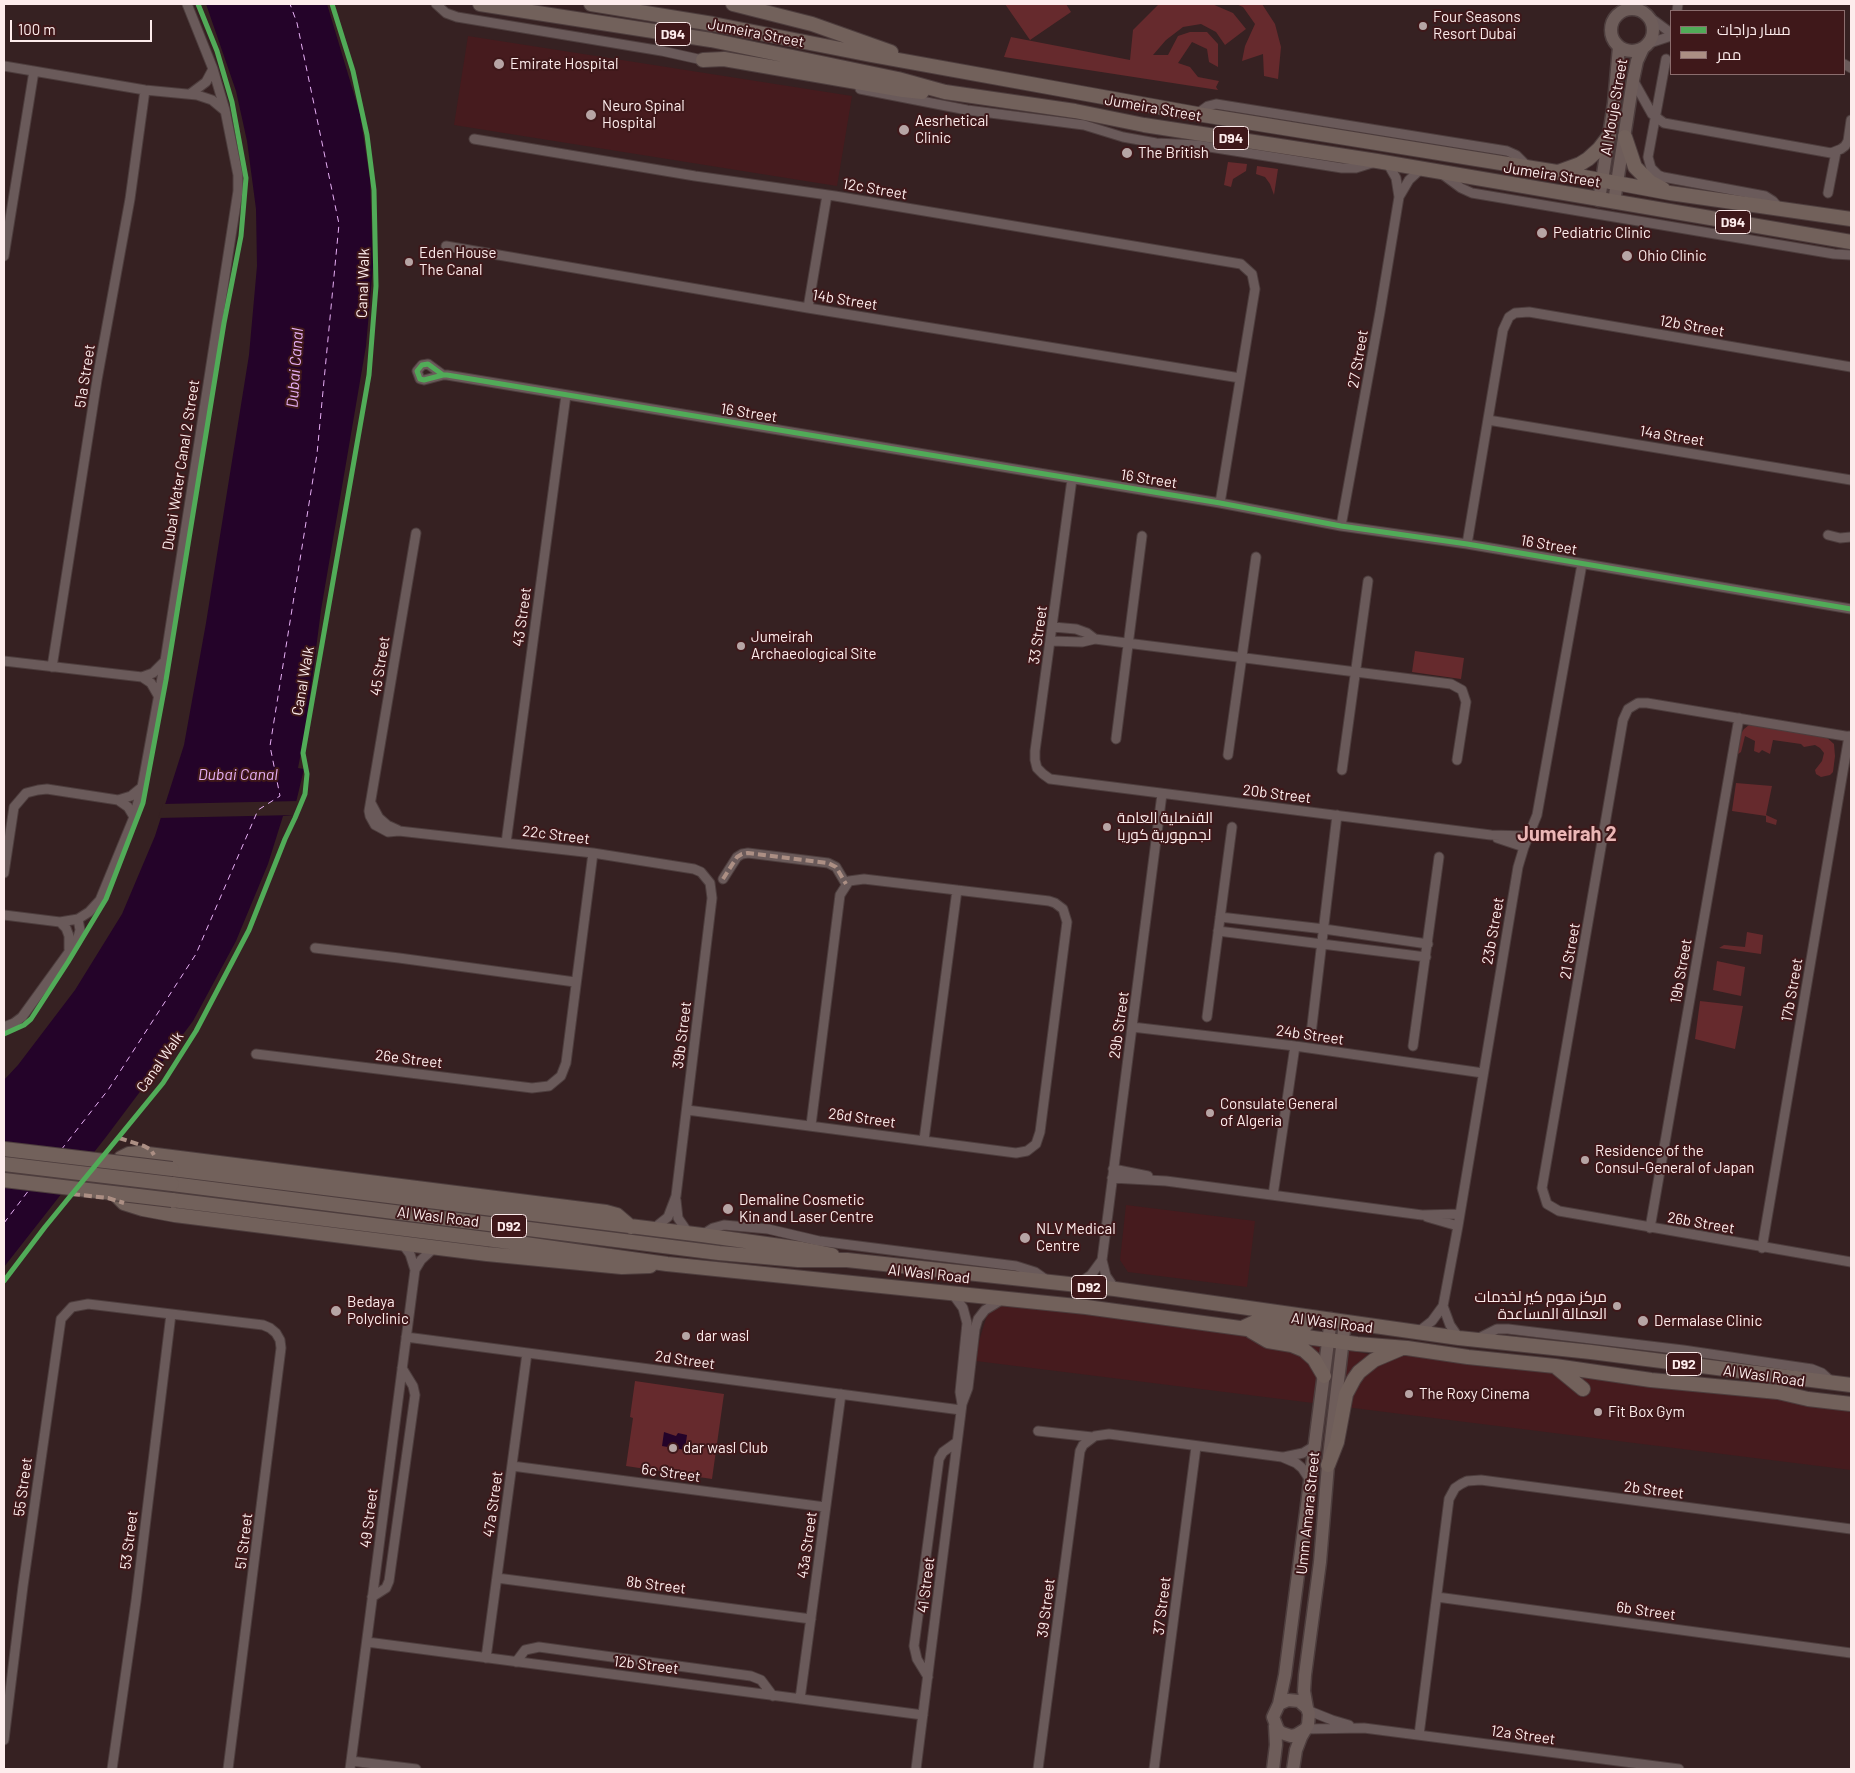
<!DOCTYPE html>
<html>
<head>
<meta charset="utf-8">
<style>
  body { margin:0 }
  #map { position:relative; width:1855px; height:1773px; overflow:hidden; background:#362122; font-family:Barlow,Cairo,sans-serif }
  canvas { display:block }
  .frame { position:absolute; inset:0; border:5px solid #fdecec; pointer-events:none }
  .legend { position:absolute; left:1670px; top:10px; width:175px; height:65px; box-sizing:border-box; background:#3f181a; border:1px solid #8b6d6e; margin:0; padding:6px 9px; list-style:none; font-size:15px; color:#fdecec }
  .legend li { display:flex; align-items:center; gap:10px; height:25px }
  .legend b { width:25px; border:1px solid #8b6d6e }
  .scale { position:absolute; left:10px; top:20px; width:142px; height:22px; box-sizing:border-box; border:2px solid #fdecec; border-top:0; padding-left:6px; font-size:15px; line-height:18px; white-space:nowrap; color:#fdecec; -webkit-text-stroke:4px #3f181a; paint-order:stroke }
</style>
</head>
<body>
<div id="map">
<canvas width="1855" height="1773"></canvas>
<div class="frame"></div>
<ul class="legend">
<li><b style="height:6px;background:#51ab58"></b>مسار دراجات</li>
<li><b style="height:6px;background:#ac8f84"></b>ممر</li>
</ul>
<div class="scale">100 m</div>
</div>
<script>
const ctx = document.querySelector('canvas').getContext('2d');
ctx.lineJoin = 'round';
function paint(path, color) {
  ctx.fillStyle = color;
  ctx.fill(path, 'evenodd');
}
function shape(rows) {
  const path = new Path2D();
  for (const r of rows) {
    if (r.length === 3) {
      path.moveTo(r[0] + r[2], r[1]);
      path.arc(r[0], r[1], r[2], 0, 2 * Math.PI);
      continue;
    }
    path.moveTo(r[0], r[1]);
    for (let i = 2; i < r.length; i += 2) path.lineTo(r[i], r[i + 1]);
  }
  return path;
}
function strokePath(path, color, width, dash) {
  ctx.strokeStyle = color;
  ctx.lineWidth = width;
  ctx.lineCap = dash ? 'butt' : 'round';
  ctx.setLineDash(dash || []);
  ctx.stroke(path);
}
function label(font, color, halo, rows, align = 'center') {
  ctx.font = font + ' Barlow,Cairo,sans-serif';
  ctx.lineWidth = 4;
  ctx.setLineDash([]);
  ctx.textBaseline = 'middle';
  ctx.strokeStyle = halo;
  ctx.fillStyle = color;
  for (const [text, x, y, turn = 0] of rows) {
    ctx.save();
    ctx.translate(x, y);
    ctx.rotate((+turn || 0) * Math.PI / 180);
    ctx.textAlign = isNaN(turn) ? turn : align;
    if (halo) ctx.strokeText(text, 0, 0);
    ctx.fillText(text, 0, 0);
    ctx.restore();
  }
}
const built = shape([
  [468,36,852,96,837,186,454,125],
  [1126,1205,1255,1221,1247,1287,1128,1272,1120,1260],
  [997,1297,1287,1338,1378,1356,1407,1348,1851,1404,1851,1470,976,1361,979,1341,989,1309]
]);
const green = shape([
  [1005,4,1066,4,1071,12,1030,40],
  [1159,4,1212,4,1233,13,1246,29,1225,45,1216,32,1201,24,1183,27,1166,40,1153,55,1168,55,1178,36,1190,32,1207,32,1218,44,1218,67,1209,62,1207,49,1192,42,1178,63,1190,67,1198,77,1219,81,1216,87,1218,90,1004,57,1011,37,1130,60,1133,30],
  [1236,4,1262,4,1275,24,1281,47,1278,79,1264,76,1263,54,1242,61,1245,46,1255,24,1243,7],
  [1228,162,1247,164,1246,171,1233,179,1231,187,1224,185],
  [1257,166,1278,169,1274,195,1270,184,1265,177,1256,174],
  [1415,651,1464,658,1461,679,1412,672],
  [1749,725,1825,736,1834,744,1835,756,1833,772,1830,775,1821,777,1816,774,1815,770,1822,761,1824,753,1820,748,1815,745,1804,747,1801,744,1773,740,1770,754,1762,750,1759,753,1754,751,1755,741,1745,736,1741,752,1738,754,1735,753,1740,735,1744,729],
  [1736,783,1772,786,1766,815,1777,820,1776,825,1766,822,1766,816,1732,811],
  [1747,932,1763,935,1761,954,1719,948,1724,945,1745,947],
  [1717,961,1745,967,1741,996,1713,990],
  [1700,1001,1743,1006,1735,1049,1695,1039],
  [635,1381,724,1394,712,1479,626,1466,633,1418,630,1417]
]);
const water = shape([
  [206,4,327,4,360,114,370,180,373,266,366,346,321,610,306,727,298,768,304,769,293,815,283,816,268,864,236,941,193,1021,106,1137,4,1267,4,1080,18,1065,75,990,122,914,155,836,184,745,206,623,249,355,257,266,256,209,247,141,236,91],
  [664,1432,676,1436,678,1433,687,1435,685,1450,662,1446]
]);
const pier = shape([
  [299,801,295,815,158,818,163,804]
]);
const ferry = shape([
  [61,1150,108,1090,196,954,258,810,280,796,270,746,317,454,339,224,297,23,290,4],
  [4,1223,29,1190]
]);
const street = shape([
  [436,4,446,13,457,17,662,51,707,61],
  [1677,11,1678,4],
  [1648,16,1671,33],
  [1647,44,1671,36],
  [1666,59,1648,157,1651,168,1658,175,1663,177,1765,196,1773,201,1780,209],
  [1844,64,1851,68],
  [4,66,145,90,197,95,212,100,224,110],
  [1633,80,1652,114,1664,123,1831,153,1841,149,1845,146,1848,141,1851,120],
  [860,89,967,110,1084,125,1123,137,1156,143,1197,145,1342,168,1356,168,1372,163],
  [190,94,206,82,213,69],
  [1197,114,1208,106,1216,104,1507,151,1516,155,1529,168],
  [474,139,695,176,835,196,1241,264,1252,274,1255,289,1220,503],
  [1442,174,1461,188,1472,193,1834,254,1851,255],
  [1828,193,1836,152],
  [1399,197,1409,180,1421,169],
  [446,246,808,308,1240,378],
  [4,256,34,71],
  [808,308,827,195],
  [443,375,428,364,422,365,417,371,420,379,424,380,443,375,447,375,1220,503,1341,526,1467,544,1851,609],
  [1488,420,1851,480],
  [1072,479,1035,751,1035,760,1037,768,1043,774,1050,779,1058,780,1491,835,1529,836],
  [1341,526,1380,312,1399,197,1396,178,1388,164],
  [416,533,369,811,370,816,375,825,388,832,399,831,593,853,694,869,701,872,710,883,712,898,676,1196,668,1217,653,1229],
  [1828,535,1840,538,1851,537],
  [1467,544,1503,330,1509,317,1515,313,1529,312,1851,367],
  [1053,627,1076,629,1087,633,1095,639],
  [1051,641,1082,642,1095,639,1451,684,1462,690,1466,702,1457,760],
  [4,661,142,677,153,673,164,662],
  [52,667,97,380,130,199,145,90],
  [142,677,151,683,159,697],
  [1851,737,1647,703,1638,703,1628,709,1623,720,1542,1188,1547,1204,1559,1211,1851,1262],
  [1116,739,1142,536],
  [1228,755,1256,557],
  [1342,770,1368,581],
  [118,800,128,807,134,817],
  [371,803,379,818,387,825,398,830],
  [1497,838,1524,847],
  [506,843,566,395],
  [4,873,14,807,26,793,38,790,47,789,118,800,131,796,142,787],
  [723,879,737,857,742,854,748,853,828,863,836,867,846,884],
  [4,915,60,922,78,919,89,912,100,900,134,817,142,787,165,661,238,191,238,175,225,110,213,69,187,4],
  [1220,917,1324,929,1428,944],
  [60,922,66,928,69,936,69,949],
  [1218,931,1426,957],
  [315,948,399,958,575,982],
  [1207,1017,1232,827],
  [4,1027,14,1023,22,1017,77,941,80,930,78,919],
  [1132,1027,1295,1046,1483,1073],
  [1311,1034,1337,815],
  [1413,1046,1439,857],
  [256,1054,532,1088,549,1086,561,1076,566,1063,593,853],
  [687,1110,1016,1153,1027,1151,1036,1144,1040,1132,1067,922,1063,909,1055,903,1049,901,864,879,849,881,840,895,811,1125],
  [924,1140,957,890],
  [1113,1169,1148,1176],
  [1112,1178,1166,1181,1422,1215,1460,1214],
  [1273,1195,1295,1046],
  [676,1200,678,1218,689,1234],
  [1427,1217,1458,1226],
  [1650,1228,1739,718],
  [702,1235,713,1228,724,1225,768,1229,819,1241,1016,1266,1035,1272,1045,1279],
  [402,1243,410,1254,415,1270],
  [1762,1248,1849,736],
  [1078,1284,1091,1275,1102,1260],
  [1115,1289,1106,1276,1102,1260,1162,794],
  [1443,1306,1450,1325,1459,1338],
  [1418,1332,1432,1321,1443,1306,1458,1226,1518,867,1524,847,1537,815,1582,564],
  [406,1337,961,1410],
  [1477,1339,1497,1329,1508,1329,1683,1350,1812,1369,1822,1373,1832,1382],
  [962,1404,968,1388,975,1329,978,1319,985,1310,1003,1299],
  [1038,1431,1092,1437],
  [1284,1457,1303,1453,1316,1445],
  [512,1466,825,1507],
  [497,1578,811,1619],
  [372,1597,386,1588,389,1581,415,1395,413,1386,402,1368],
  [1437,1597,1851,1653],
  [367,1642,923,1715],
  [486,1658,527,1353],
  [516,1662,525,1650,539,1647,751,1676,761,1680,773,1696],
  [928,1677,917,1659,914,1646,939,1459,943,1452,957,1442],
  [800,1699,841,1394],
  [1307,1710,1332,1720,1349,1725],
  [1306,1729,1364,1728,1679,1769],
  [1419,1735,1449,1499,1455,1488,1461,1484,1467,1481,1481,1480,1851,1529],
  [4,1740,23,1586,61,1319,72,1307,88,1304,263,1325,270,1328,276,1333,280,1340,281,1348,228,1769],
  [351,1761,416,1769],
  [112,1769,136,1601,171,1314],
  [350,1769,415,1270,421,1260,435,1247],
  [916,1769,962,1404,960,1392,967,1323,963,1308,952,1293],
  [1038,1769,1080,1451,1083,1445,1095,1436,1109,1434,1282,1457,1296,1463,1302,1468,1310,1480],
  [1154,1769,1196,1447]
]);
const secondary = shape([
  [1632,30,21],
  [1599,200,1614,103,1619,47],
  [1614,202,1633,80,1637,61,1643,48],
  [1279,1704,1285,1675,1331,1319],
  [1307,1708,1304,1691,1305,1675,1320,1562,1328,1465,1345,1322],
  [1273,1769,1276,1745,1275,1726],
  [1293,1769,1296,1750,1301,1737,1308,1725,1309,1714,1307,1708,1299,1701,1288,1700,1279,1704,1273,1717,1278,1730,1282,1733,1291,1736,1296,1735,1304,1730]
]);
const primary = shape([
  [480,4,711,40,898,79,945,92,1075,111,1144,125,1377,161,1851,242],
  [591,4,713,24,871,55,1197,114,1557,172,1670,193,1851,219],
  [733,4,812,24,891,52],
  [703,60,724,59,903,90,922,92],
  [1625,137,1635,167,1650,182,1663,189],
  [1558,172,1580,164,1588,159,1599,149,1609,136],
  [172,1169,702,1235,802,1249,832,1255],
  [172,1184,719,1253,798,1260,847,1260,1115,1289,1459,1338,1591,1352,1851,1385],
  [172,1200,518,1243,667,1264,1086,1307,1357,1344,1407,1348,1468,1357,1555,1366,1651,1380,1778,1392,1808,1399,1851,1404],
  [631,1227,617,1215,606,1212,140,1153,129,1154,121,1158,112,1173,111,1181,113,1190,118,1197,124,1203,143,1209,175,1215,487,1254,622,1267,650,1266],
  [1244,1327,1257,1321,1265,1320,1306,1325],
  [1251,1331,1268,1341,1292,1345,1304,1350,1314,1359,1324,1376],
  [1555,1366,1583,1389],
  [1328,1465,1337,1442,1346,1394,1354,1379,1359,1372,1374,1360,1400,1349]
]);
const primaryBridge = shape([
  [4,1149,172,1169],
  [4,1164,172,1184],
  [4,1180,172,1200]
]);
const quiet = shape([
  [723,879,737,857,742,854,748,853,828,863,836,867,846,884],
  [119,1138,144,1146,151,1150,154,1155],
  [72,1194,108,1198,124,1203]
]);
const cycleway = shape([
  [443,375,428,364,422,365,417,371,420,379,424,380,443,375,447,375,1220,503,1341,526,1467,544,1851,609],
  [4,1034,24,1025,31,1019,68,962,106,899,143,803,166,680,224,323,241,236,246,178,232,102,217,51,198,4],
  [4,1281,45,1227,163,1083,196,1031,249,930,285,839,295,818,305,794,307,774,303,753,369,375,376,286,374,190,367,135,353,71,332,4]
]);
const markers = [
  [1423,26,5,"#b7a5a5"],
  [499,64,6,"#b7a5a5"],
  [591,115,6,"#b7a5a5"],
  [904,130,6,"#b7a5a5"],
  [1127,153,6,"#b7a5a5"],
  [1542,233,6,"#b7a5a5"],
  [1627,256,6,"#b7a5a5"],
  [409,262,5,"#b7a5a5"],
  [741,646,5,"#b7a5a5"],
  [1107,827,5,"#b7a5a5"],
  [1210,1113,5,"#b7a5a5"],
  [1585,1160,5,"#b7a5a5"],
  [728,1209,6,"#b7a5a5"],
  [1025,1238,6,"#b7a5a5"],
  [1617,1306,5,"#b7a5a5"],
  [336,1311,6,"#b7a5a5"],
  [1643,1321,6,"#b7a5a5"],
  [686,1336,5,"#b7a5a5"],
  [1409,1394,5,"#b7a5a5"],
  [1598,1412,5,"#b7a5a5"],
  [673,1448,5,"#b7a5a5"]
];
const shields = [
  [673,34,35],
  [1231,138,35],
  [1733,222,35],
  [509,1226,35],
  [1089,1287,35],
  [1684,1364,35]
];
const shieldNames = [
  ["D94",673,34],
  ["D94",1231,138],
  ["D94",1733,222],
  ["D92",509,1226],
  ["D92",1089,1287],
  ["D92",1684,1364]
];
const poiNames = [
  ["Four Seasons",1433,17],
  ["Resort Dubai",1433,34],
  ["Emirate Hospital",510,64],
  ["Neuro Spinal",602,106],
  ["Hospital",602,123],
  ["Aesrhetical",915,121],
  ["Clinic",915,138],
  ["The British",1138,153],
  ["Pediatric Clinic",1553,233],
  ["Eden House",419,253],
  ["The Canal",419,270],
  ["Ohio Clinic",1638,256],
  ["Jumeirah",751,637],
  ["Archaeological Site",751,654],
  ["القنصلية العامة",1117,818],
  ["لجمهورية كوريا",1117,835],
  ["Consulate General",1220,1104],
  ["of Algeria",1220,1121],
  ["Residence of the",1595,1151],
  ["Consul-General of Japan",1595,1168],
  ["Demaline Cosmetic",739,1200],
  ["Kin and Laser Centre",739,1217],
  ["NLV Medical",1036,1229],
  ["Centre",1036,1246],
  ["مركز هوم كير لخدمات",1607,1297,"right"],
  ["العمالة المساعدة",1607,1314,"right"],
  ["Bedaya",347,1302],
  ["Polyclinic",347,1319],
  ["Dermalase Clinic",1654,1321],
  ["dar wasl",696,1336],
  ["The Roxy Cinema",1419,1394],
  ["Fit Box Gym",1608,1412],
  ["dar wasl Club",683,1448]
];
const streetNames = [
  ["Jumeira Street",756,33,11],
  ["Al Mouje Street",1614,107,-80],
  ["Jumeira Street",1153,108,10],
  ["Jumeira Street",1552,175,9],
  ["12c Street",875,189,10],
  ["Canal Walk",363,283,-88],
  ["14b Street",845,300,9],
  ["12b Street",1692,326,10],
  ["27 Street",1358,359,-80],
  ["51a Street",85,376,-81],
  ["16 Street",749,413,9],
  ["14a Street",1672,436,9],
  ["Dubai Water Canal 2 Street",181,465,-81],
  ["16 Street",1149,479,9],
  ["16 Street",1549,545,10],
  ["43 Street",522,617,-82],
  ["33 Street",1038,635,-82],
  ["45 Street",380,666,-81],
  ["Canal Walk",303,681,-80],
  ["20b Street",1277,794,7],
  ["22c Street",556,835,7],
  ["23b Street",1493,931,-80],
  ["21 Street",1570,951,-80],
  ["19b Street",1681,971,-80],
  ["17b Street",1792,990,-80],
  ["29b Street",1119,1025,-82],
  ["39b Street",682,1035,-83],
  ["24b Street",1310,1035,8],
  ["26e Street",409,1059,7],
  ["Canal Walk",160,1062,-55],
  ["26d Street",862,1118,8],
  ["Al Wasl Road",438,1217,7],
  ["26b Street",1701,1223,10],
  ["Al Wasl Road",929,1274,6],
  ["Al Wasl Road",1332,1323,7],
  ["2d Street",685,1360,8],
  ["Al Wasl Road",1764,1376,8],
  ["6c Street",671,1473,8],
  ["55 Street",23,1487,-82],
  ["2b Street",1654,1490,7],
  ["47a Street",493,1504,-82],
  ["Umm Amara Street",1308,1513,-84],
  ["49 Street",369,1518,-83],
  ["53 Street",129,1540,-83],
  ["51 Street",244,1541,-83],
  ["43a Street",807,1545,-82],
  ["8b Street",656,1585,7],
  ["41 Street",926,1585,-83],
  ["37 Street",1162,1606,-83],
  ["39 Street",1046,1608,-83],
  ["6b Street",1646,1611,8],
  ["12b Street",646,1665,7],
  ["12a Street",1523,1735,8]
];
const waterNames = [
  ["Dubai Canal",295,368,-86],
  ["Dubai Canal",238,775]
];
const districtNames = [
  ["Jumeirah 2",1567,834]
];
paint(built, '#461b1e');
paint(green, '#662a2d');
paint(water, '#240329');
paint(pier, '#362122');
strokePath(ferry, '#e7b0f5', 1, [6, 5]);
strokePath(street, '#4d3d3d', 11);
strokePath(secondary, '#4d3d3d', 15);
strokePath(primary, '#4d3d3d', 16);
strokePath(street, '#6a5a5a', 9);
strokePath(secondary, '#6e5d5a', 12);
strokePath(primary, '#72615b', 14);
strokePath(primaryBridge, '#4d3d3d', 16, []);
strokePath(primaryBridge, '#72615b', 14);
strokePath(quiet, '#ac8f84', 4, [8, 4]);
strokePath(cycleway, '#51ab58', 5);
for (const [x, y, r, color] of markers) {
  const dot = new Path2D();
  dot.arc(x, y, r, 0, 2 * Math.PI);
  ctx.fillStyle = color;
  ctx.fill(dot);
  strokePath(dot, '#3f181a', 2);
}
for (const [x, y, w] of shields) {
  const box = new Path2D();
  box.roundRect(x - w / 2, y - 11.5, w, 23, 4);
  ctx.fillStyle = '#3f181a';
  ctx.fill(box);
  strokePath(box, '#fdecec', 1);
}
label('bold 14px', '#fdecec', null, shieldNames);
label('15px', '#fdecec', '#3f181a', poiNames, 'left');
label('15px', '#fdecec', '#3f181a', streetNames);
label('italic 16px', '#e7b0f5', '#3f181a', waterNames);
label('bold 20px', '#ebb7b6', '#3f181a', districtNames);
</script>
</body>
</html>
